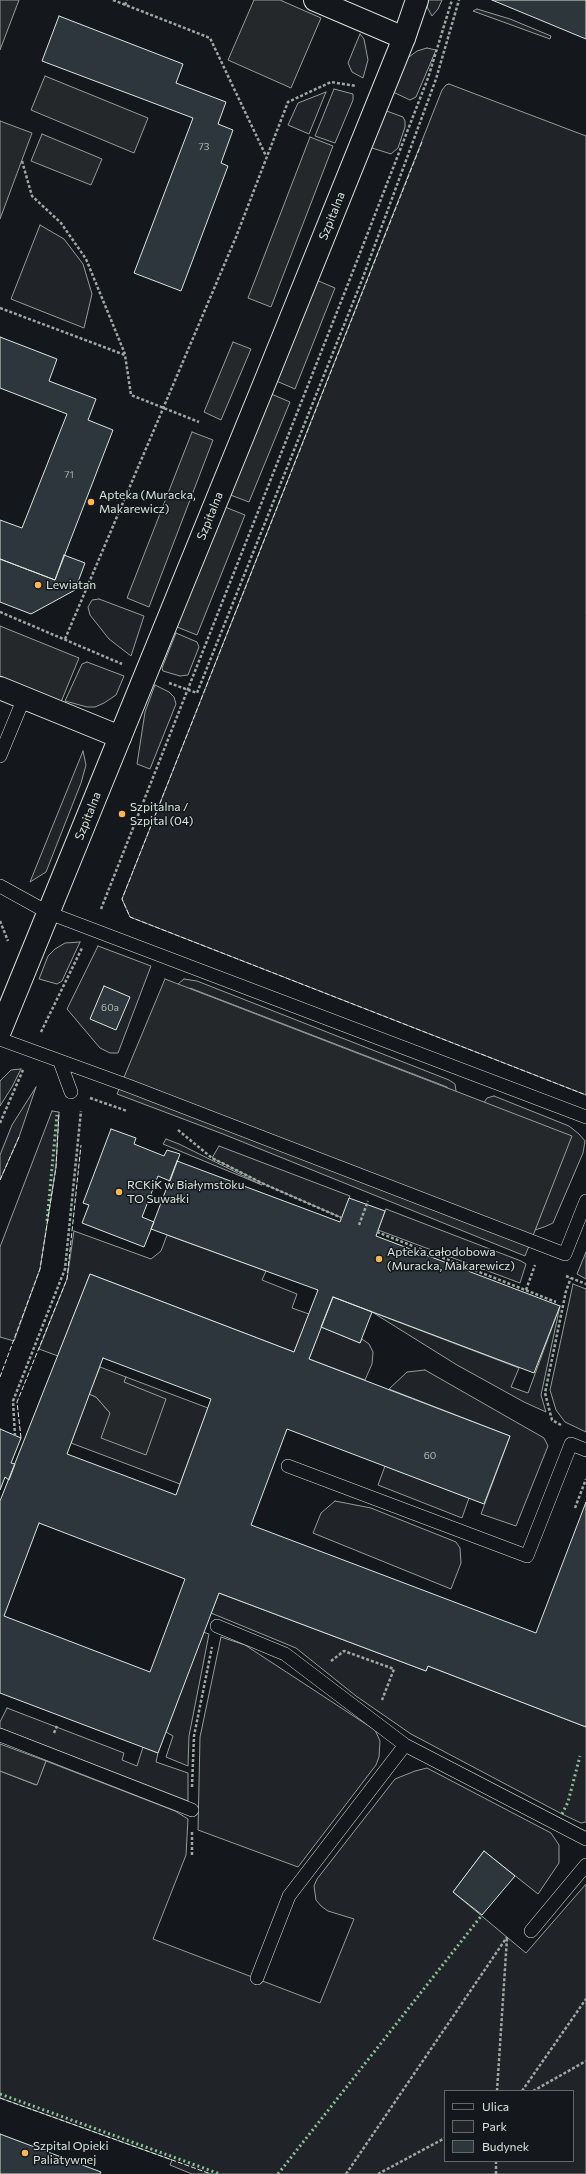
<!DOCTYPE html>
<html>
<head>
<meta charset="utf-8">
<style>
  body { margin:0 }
  #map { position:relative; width:586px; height:2174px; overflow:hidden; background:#14181c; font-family:Commissioner,sans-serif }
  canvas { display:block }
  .legend { position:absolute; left:444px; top:2090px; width:130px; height:72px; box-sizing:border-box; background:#14181c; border:1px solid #626a69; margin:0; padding:5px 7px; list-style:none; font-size:12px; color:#d8e6dc }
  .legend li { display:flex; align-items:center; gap:8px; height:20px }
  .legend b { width:20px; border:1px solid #626a69 }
</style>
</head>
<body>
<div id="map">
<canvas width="586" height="2174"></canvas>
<ul class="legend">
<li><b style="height:5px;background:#14181c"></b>Ulica</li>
<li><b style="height:11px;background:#202428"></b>Park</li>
<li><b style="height:11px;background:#2c363c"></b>Budynek</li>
</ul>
</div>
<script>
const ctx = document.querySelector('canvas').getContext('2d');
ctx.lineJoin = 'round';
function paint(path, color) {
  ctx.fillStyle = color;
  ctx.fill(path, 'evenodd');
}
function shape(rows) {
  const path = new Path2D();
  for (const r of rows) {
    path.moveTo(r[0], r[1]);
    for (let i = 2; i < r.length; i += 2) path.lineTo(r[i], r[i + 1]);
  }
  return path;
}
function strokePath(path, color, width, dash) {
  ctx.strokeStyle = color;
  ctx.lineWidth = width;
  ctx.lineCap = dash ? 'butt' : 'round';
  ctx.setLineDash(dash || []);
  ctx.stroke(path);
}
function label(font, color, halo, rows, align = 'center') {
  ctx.font = font + ' Commissioner,sans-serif';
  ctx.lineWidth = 3;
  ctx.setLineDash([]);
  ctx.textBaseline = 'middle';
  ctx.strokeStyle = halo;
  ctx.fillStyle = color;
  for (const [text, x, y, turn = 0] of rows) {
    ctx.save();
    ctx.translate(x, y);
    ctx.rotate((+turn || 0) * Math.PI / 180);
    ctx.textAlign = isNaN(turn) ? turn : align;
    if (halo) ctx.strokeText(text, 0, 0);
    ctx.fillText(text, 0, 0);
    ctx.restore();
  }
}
const green = shape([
  [428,0,442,0,438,9,432,16,427,7,428,0],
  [477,9,510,19,551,36,550,39,473,11,477,9],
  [360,34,364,39,368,60,363,78,352,72,348,63,360,34],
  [427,48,436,50,416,97,410,100,393,92,405,60,417,51,427,48],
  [449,84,586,136,586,1095,130,917,122,899,442,90,446,85,449,84],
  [334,89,353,94,353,100,335,143,315,136,334,89],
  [326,92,309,134,288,125,298,103,326,92],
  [384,110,403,117,405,121,405,127,398,148,391,154,369,147,384,110],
  [40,225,64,239,83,264,92,294,84,328,11,299,40,225],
  [99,599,144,616,131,656,109,639,90,615,88,607,92,600,99,599],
  [176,633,197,642,199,647,188,675,180,676,163,671,162,668,176,633],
  [87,662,124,676,116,695,104,703,95,707,87,707,65,701,82,664,87,662],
  [155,685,169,692,174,697,176,704,150,769,137,764,145,712,155,685],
  [83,751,86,765,81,783,46,872,30,882,83,751],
  [80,942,62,981,57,984,39,979,48,956,55,949,65,943,80,942],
  [98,946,151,966,118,1053,110,1053,100,1048,67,1009,98,946],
  [184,979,197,981,449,1080,455,1084,456,1091,451,1107,450,1091,447,1087,190,988,182,1004,171,1001,178,984,184,979],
  [21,1069,12,1087,0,1106,0,1081,11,1070,21,1069],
  [36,1087,19,1137,0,1180,0,1155,12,1125,36,1087],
  [494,1096,569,1126,579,1134,585,1141,583,1153,553,1223,544,1227,535,1230,571,1136,477,1119,485,1101,487,1098,494,1096],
  [52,1111,59,1112,56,1167,40,1269,14,1341,0,1337,0,1247,52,1111],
  [166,1139,179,1144,262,1185,163,1144,166,1139],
  [219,1146,350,1196,342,1218,266,1185,212,1158,219,1146],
  [386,1209,521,1261,526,1264,520,1283,378,1230,386,1209],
  [74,1231,151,1259,161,1251,167,1235,266,1271,262,1280,297,1294,292,1308,309,1314,294,1352,90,1274,58,1356,39,1349,67,1279,74,1231],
  [586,1252,586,1279,577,1274,586,1252],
  [573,1284,586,1289,586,1432,565,1422,556,1410,550,1390,573,1284],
  [560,1306,541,1395,546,1412,524,1402,457,1365,372,1312,519,1368,511,1387,528,1393,560,1306],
  [321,1327,360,1343,362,1339,369,1344,373,1352,372,1364,365,1380,309,1359,321,1327],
  [425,1370,544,1438,548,1446,516,1526,481,1514,510,1436,389,1389,407,1372,425,1370],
  [126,1377,208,1408,180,1484,71,1443,89,1394,96,1397,110,1413,126,1377],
  [385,1466,469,1498,462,1518,378,1485,385,1466],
  [335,1501,371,1508,456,1542,460,1548,461,1563,451,1589,313,1533,321,1513,335,1501],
  [219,1593,426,1671,428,1666,586,1727,586,1822,581,1823,562,1814,411,1734,356,1696,296,1648,211,1613,219,1593],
  [203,1632,209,1634,189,1736,188,1766,166,1757,173,1736,166,1732,203,1632],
  [221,1637,245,1645,375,1730,380,1741,379,1757,376,1765,298,1867,198,1830,200,1737,221,1637],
  [7,1708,124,1753,122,1760,137,1766,143,1747,158,1753,156,1762,188,1773,188,1801,0,1728,0,1722,7,1708],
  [46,1761,175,1811,188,1819,186,1855,153,1939,320,2003,354,1919,328,1911,321,1906,316,1900,314,1886,317,1879,395,1779,415,1771,427,1768,551,1833,559,1845,559,1863,538,1894,484,1851,453,1892,526,1953,586,1884,586,2174,192,2174,170,2165,172,2160,0,2098,0,1771,36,1785,46,1761],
  [445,2091,573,2091,573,2161,445,2161,445,2091]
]);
const parking = shape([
  [0,0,19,0,0,50,0,0],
  [254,0,280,0,321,18,291,88,228,60,254,0],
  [45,76,148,118,134,153,31,110,45,76],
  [0,121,32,133,0,219,0,121],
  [42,134,102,159,91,185,31,161,42,134],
  [310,137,333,146,271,307,248,298,310,137],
  [307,276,335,288,295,389,267,377,307,276],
  [233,342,251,349,221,420,204,412,233,342],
  [262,390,290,402,249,502,220,491,262,390],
  [192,432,213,440,149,607,127,598,192,432],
  [215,503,245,515,197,635,167,623,215,503],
  [0,626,79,658,61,702,0,676,0,626],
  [165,979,572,1136,525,1256,223,1134,117,1094,165,979],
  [100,1367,126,1377,124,1382,166,1399,146,1455,101,1438,110,1413,96,1397,89,1394,100,1367],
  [0,1744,46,1761,37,1785,0,1771,0,1744]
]);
const building = shape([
  [492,0,586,0,586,39,492,0],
  [59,16,183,64,176,83,226,102,218,124,233,130,221,163,228,166,181,291,134,273,193,118,42,61,59,16],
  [0,337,57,359,49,381,96,399,88,420,113,430,55,580,0,559,0,520,22,528,67,414,0,388,0,337],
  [64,555,85,563,75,590,31,614,0,602,0,559,55,580,64,555],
  [104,986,130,997,116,1030,90,1019,104,986],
  [111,1129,136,1138,134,1144,164,1156,167,1150,180,1154,170,1181,158,1176,142,1217,154,1222,144,1247,82,1223,89,1205,83,1203,111,1129],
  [177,1161,340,1222,349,1198,385,1211,376,1236,560,1306,534,1373,333,1297,309,1359,510,1436,484,1504,287,1429,251,1525,536,1633,586,1502,586,1727,428,1666,426,1671,219,1593,158,1753,0,1693,0,1501,90,1274,294,1352,318,1290,151,1229,177,1161],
  [103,1358,211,1399,176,1495,67,1454,103,1358],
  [39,1523,185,1579,150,1672,4,1616,39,1523],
  [333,1297,372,1312,360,1343,321,1327,333,1297],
  [0,1429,21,1438,11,1463,15,1464,9,1480,5,1477,0,1490,0,1429],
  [484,1851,515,1876,482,1915,453,1892,484,1851],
  [0,2134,101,2172,100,2174,0,2174,0,2134]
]);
const path = shape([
  [113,0,210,38,266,156],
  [125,5,127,0],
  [22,161,32,196,61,223,86,259,125,354],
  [0,308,125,355,131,395,199,422],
  [0,612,122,664],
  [65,639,236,237,288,102,331,82,356,86],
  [169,683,197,693,362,280,436,79,459,0],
  [101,909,348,284,428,78,452,0],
  [0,921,8,941],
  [41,1032,82,948],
  [90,1098,127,1111],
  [0,1123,23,1070],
  [178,1130,212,1158,266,1185,342,1218],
  [359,1225,368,1201],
  [377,1232,556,1302],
  [566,1276,586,1284],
  [526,1290,535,1265],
  [561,1425,552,1420,545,1393,566,1291,571,1278],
  [15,1436,13,1401,65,1269,81,1111],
  [575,1508,586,1479],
  [331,1661,344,1651,394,1669,382,1700],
  [54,1733,57,1726],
  [192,1787,194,1736,212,1647],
  [192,1832,192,1857],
  [497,2091,507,1938],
  [522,2091,586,1999],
  [533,2091,586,2061],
  [496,2161,496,2174],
  [346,2174,507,1937],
  [378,2174,445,2138]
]);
const lane = shape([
  [0,756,24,698],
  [0,886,49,913,586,1117],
  [0,1039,129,1086,565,1254,586,1201],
  [60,1062,71,1092],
  [288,1466,527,1556,571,1444,586,1450],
  [217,1626,285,1654,405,1745,586,1839],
  [0,1735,192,1810],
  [531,1931,586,1865],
  [257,1978,289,1896,405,1745]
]);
const street = shape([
  [315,0,404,38],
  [0,688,120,737]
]);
const secondary = shape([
  [0,1031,267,377,404,38,417,0]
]);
const hedge = shape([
  [47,1221,57,1115],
  [562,1814,568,1802,580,1756],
  [0,2094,220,2174],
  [278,2174,482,1915]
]);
const fence = shape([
  [422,142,122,899,130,917,586,1095],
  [0,1180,19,1137],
  [0,1377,40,1269,56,1167,59,1112],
  [21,1438,17,1402,67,1279,81,1145],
  [0,2098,211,2174]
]);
const markers = [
  [91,502,4,"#ffb74d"],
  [38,585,4,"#ffb74d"],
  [122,814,4,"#ffb74d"],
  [119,1192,4,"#ffb74d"],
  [379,1259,4,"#ffb74d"],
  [25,2153,4,"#ffb74d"]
];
const numberNames = [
  ["73",204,147],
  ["71",69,475],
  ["60a",110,1008],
  ["60",430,1456]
];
const streetNames = [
  ["Szpitalna",332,216,-68],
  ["Szpitalna",210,516,-68],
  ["Szpitalna",88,816,-68]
];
const poiNames = [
  ["Apteka (Muracka,",99,495],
  ["Makarewicz)",99,509],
  ["Lewiatan",46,585],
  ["Szpitalna /",130,807],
  ["Szpital (04)",130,821],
  ["RCKiK w Białymstoku",127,1185],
  ["TO Suwałki",127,1199],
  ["Apteka całodobowa",387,1252],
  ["(Muracka, Makarewicz)",387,1266],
  ["Szpital Opieki",33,2146],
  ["Paliatywnej",33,2160]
];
paint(green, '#202428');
strokePath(green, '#939e99', 1);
paint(parking, '#24282b');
strokePath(parking, '#939e99', 1);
paint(building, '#2c363c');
strokePath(building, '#d8e6dc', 1);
strokePath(lane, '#d8e6dc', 14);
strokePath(street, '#d8e6dc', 24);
strokePath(secondary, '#d8e6dc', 24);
strokePath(path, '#9da8a2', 2.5, [3, 2]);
strokePath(lane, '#14181c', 13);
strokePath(street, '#14181c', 22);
strokePath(secondary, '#14181c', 22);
strokePath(hedge, '#8ac095', 3, [2, 3]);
strokePath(fence, '#d8e6dc', 1, [5, 2]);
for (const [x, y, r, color] of markers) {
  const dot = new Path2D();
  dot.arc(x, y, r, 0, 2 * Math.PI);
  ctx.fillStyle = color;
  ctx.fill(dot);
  strokePath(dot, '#14181c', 1.5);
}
label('10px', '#adbab4', null, numberNames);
label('12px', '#d8e6dc', '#14181c', streetNames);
label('12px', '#d8e6dc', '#14181c', poiNames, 'left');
</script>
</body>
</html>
